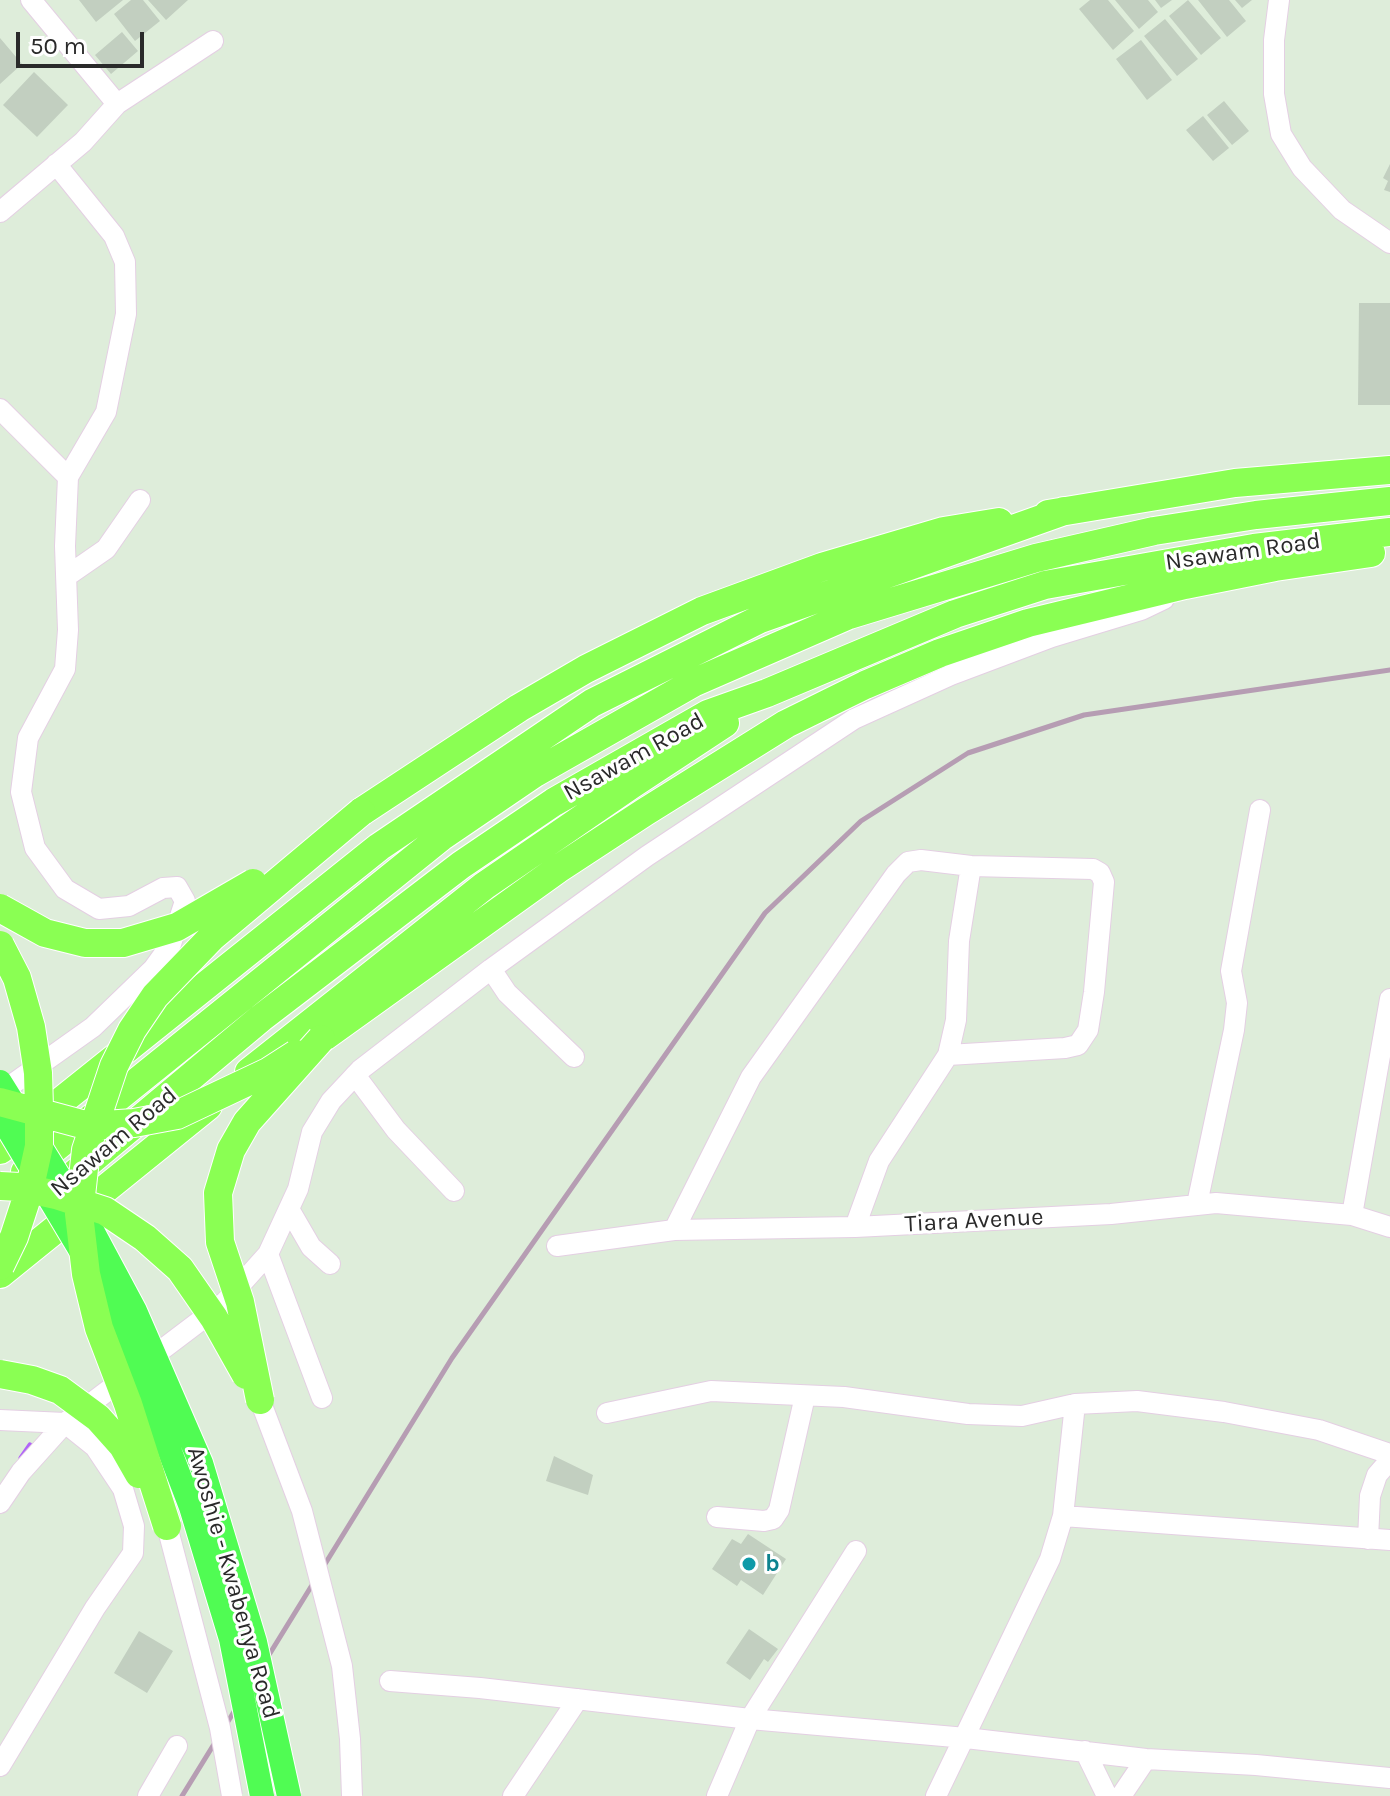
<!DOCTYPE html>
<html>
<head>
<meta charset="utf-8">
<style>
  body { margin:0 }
  #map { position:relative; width:1390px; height:1796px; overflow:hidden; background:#deedda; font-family:Karla,sans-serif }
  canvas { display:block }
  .scale { position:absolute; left:16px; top:32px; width:128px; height:36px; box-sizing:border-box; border:4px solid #2a2a2a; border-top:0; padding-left:10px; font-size:24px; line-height:28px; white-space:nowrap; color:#2a2a2a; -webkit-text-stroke:6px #fff; paint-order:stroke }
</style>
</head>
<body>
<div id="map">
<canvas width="1390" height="1796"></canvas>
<div class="scale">50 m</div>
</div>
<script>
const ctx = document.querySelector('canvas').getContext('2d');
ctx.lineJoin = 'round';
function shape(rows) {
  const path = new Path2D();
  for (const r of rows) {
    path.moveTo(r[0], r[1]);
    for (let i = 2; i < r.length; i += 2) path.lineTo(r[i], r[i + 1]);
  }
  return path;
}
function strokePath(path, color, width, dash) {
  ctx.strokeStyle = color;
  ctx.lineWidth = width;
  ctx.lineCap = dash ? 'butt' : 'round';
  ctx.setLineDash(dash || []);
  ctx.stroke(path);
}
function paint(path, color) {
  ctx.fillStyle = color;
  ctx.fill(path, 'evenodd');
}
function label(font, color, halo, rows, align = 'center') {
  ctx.font = font + ' Karla,sans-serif';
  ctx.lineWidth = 6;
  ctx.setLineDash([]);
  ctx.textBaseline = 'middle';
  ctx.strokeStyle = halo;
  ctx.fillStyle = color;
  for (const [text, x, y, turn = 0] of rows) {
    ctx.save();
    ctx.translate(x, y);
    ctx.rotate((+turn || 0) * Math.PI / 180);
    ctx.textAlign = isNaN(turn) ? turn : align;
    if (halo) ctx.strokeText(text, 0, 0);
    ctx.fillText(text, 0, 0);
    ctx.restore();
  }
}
const stream = shape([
  [21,1458,30,1445]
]);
const building = shape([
  [79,0,123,0,96,22],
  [131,0,143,0,160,21,135,41,114,14],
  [148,0,188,0,166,20],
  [1090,0,1108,0,1134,31,1113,50,1079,9],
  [1115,0,1148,0,1158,12,1139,29],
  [1155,0,1172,0,1161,8],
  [1188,0,1221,38,1201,55,1169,16],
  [1198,0,1229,0,1246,21,1227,37],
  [1235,0,1252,0,1242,8],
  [1165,19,1198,59,1177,76,1144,36],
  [122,32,138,51,111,74,95,55],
  [0,38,22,64,0,84],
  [1141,40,1172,80,1147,100,1116,59],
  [34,72,68,105,37,137,3,105],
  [1224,101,1249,131,1232,145,1207,115],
  [1203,116,1229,148,1213,161,1186,130],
  [1390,164,1390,192,1384,190,1388,181,1383,178],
  [1359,303,1390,303,1390,405,1358,405],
  [554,1456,593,1475,588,1495,546,1481],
  [748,1534,786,1559,763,1595,741,1580,737,1586,712,1569,732,1539,741,1544],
  [749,1629,778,1649,768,1662,764,1659,750,1680,726,1663],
  [139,1631,173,1651,147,1693,114,1673]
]);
const minor = shape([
  [31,0,117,104],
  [1279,0,1274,40,1274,94,1281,134,1302,168,1342,210,1390,243],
  [56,164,114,236,125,262,126,314,106,412,68,477],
  [0,212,83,142,117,104,213,41],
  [0,409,68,477,65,546,68,630,65,669,28,738,21,792,35,848,65,889,99,909,129,906,163,888,177,887,185,901,171,944,153,969,93,1027,0,1093],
  [67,576,106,549,140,500],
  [491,969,507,993,574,1057],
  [355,1075,396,1130,454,1191],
  [1197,1204,1234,1030,1237,1003,1231,971,1260,810],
  [289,1209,311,1247,330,1264],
  [1352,1215,1390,999],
  [855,1227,879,1161,948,1055,956,1020,959,941,971,866],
  [674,1230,751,1077,896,874,908,862,921,860,971,866,1093,869,1100,873,1104,882,1094,992,1088,1030,1078,1045,1065,1048,948,1055],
  [557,1246,674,1230,855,1227,1111,1214,1216,1203,1352,1215,1390,1227],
  [268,1254,322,1398],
  [607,1413,711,1391,844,1397,968,1414,1022,1416,1075,1404,1137,1401,1224,1412,1319,1430,1390,1454],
  [0,1420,65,1423,95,1447,123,1489,134,1526,133,1553,95,1608,0,1766],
  [0,1503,21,1472,65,1423,225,1302,268,1254,298,1189,312,1132,331,1101,360,1070,491,969,647,856,854,719,951,675,1052,637,1141,610,1164,599],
  [1063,1516,1390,1540],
  [717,1517,764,1521,773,1519,779,1510,805,1396],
  [1368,1539,1370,1496,1377,1475,1390,1460],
  [390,1681,480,1688,750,1719,966,1738,1146,1759,1256,1765,1390,1778],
  [1085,1751,1107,1796],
  [148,1796,177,1746],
  [513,1796,578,1699],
  [717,1796,750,1719,856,1551],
  [936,1796,1050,1559,1063,1516,1075,1404],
  [1121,1796,1146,1759]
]);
const highway = shape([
  [1048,514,1235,483,1390,470],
  [361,812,519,708,586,669,702,611,822,567,944,531,999,522],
  [321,1039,558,869,645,812,786,724,865,685,940,653,1028,623,1185,585,1275,567,1371,553],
  [249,1072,484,886,631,785,725,723],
  [0,1150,379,847,592,703,760,619,1064,511],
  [25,1172,441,837,535,773,693,683,849,615,1036,558,1154,531,1256,515,1390,501],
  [71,1177,261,1018,461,865,554,802,708,714,767,693,955,614,1045,585,1254,548,1390,532],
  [0,1274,208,1106]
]);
const rail = shape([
  [182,1796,452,1358,765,913,861,821,968,753,1084,715,1390,670]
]);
const minorBridge = shape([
  [260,1400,302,1511,342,1666,350,1739,352,1796],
  [167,1526,220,1728,232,1796]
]);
const majorBridge = shape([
  [0,1082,89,1225,135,1311,201,1463,255,1642,289,1796],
  [0,1115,99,1281,146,1389,191,1507,231,1639,262,1796]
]);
const highwayBridge = shape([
  [0,908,45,933,85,943,123,943,177,927,253,883],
  [0,945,17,978,31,1027,38,1073,39,1108,39,1146,29,1191,14,1237,0,1266],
  [0,1102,89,1126,134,1123,177,1115,268,1072,296,1054],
  [0,1186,20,1187,56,1195,105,1211,145,1238,180,1269,214,1318,246,1375],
  [0,1374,32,1380,60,1390,98,1418,123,1446,139,1474],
  [260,1400,240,1302,220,1242,218,1193,231,1150,247,1122,321,1039],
  [167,1526,128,1404,99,1328,86,1274,79,1214,86,1150,114,1066,132,1030,155,996,212,937,361,812]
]);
const markers = [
  [749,1564,8,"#0f9aa8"]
];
const streetNames = [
  ["Nsawam Road",1243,552,-8],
  ["Nsawam Road",634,757,-29],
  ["Nsawam Road",114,1142,-40],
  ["Tiara Avenue",974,1221,-3],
  ["Awoshie - Kwabenya Road",233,1583,74]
];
const cultureNames = [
  ["b",765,1564]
];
strokePath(stream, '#b064f8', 5);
paint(building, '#c2cfc0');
strokePath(minor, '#e4cfe3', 22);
strokePath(highway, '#fff', 30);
strokePath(minor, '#fff', 20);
strokePath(highway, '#8aff53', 28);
strokePath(rail, '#b69db3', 5);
strokePath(minorBridge, '#e4cfe3', 22, []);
strokePath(majorBridge, '#fff', 26, []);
strokePath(highwayBridge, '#fff', 30, []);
strokePath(minorBridge, '#fff', 20);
strokePath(majorBridge, '#50fc53', 24);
strokePath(highwayBridge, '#8aff53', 28);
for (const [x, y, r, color] of markers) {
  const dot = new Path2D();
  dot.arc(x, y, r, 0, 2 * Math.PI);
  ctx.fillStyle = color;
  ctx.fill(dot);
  strokePath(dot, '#fff', 3);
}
label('24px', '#2a2a2a', '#fff', streetNames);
label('bold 24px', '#0d838f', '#fff', cultureNames, 'left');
</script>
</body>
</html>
